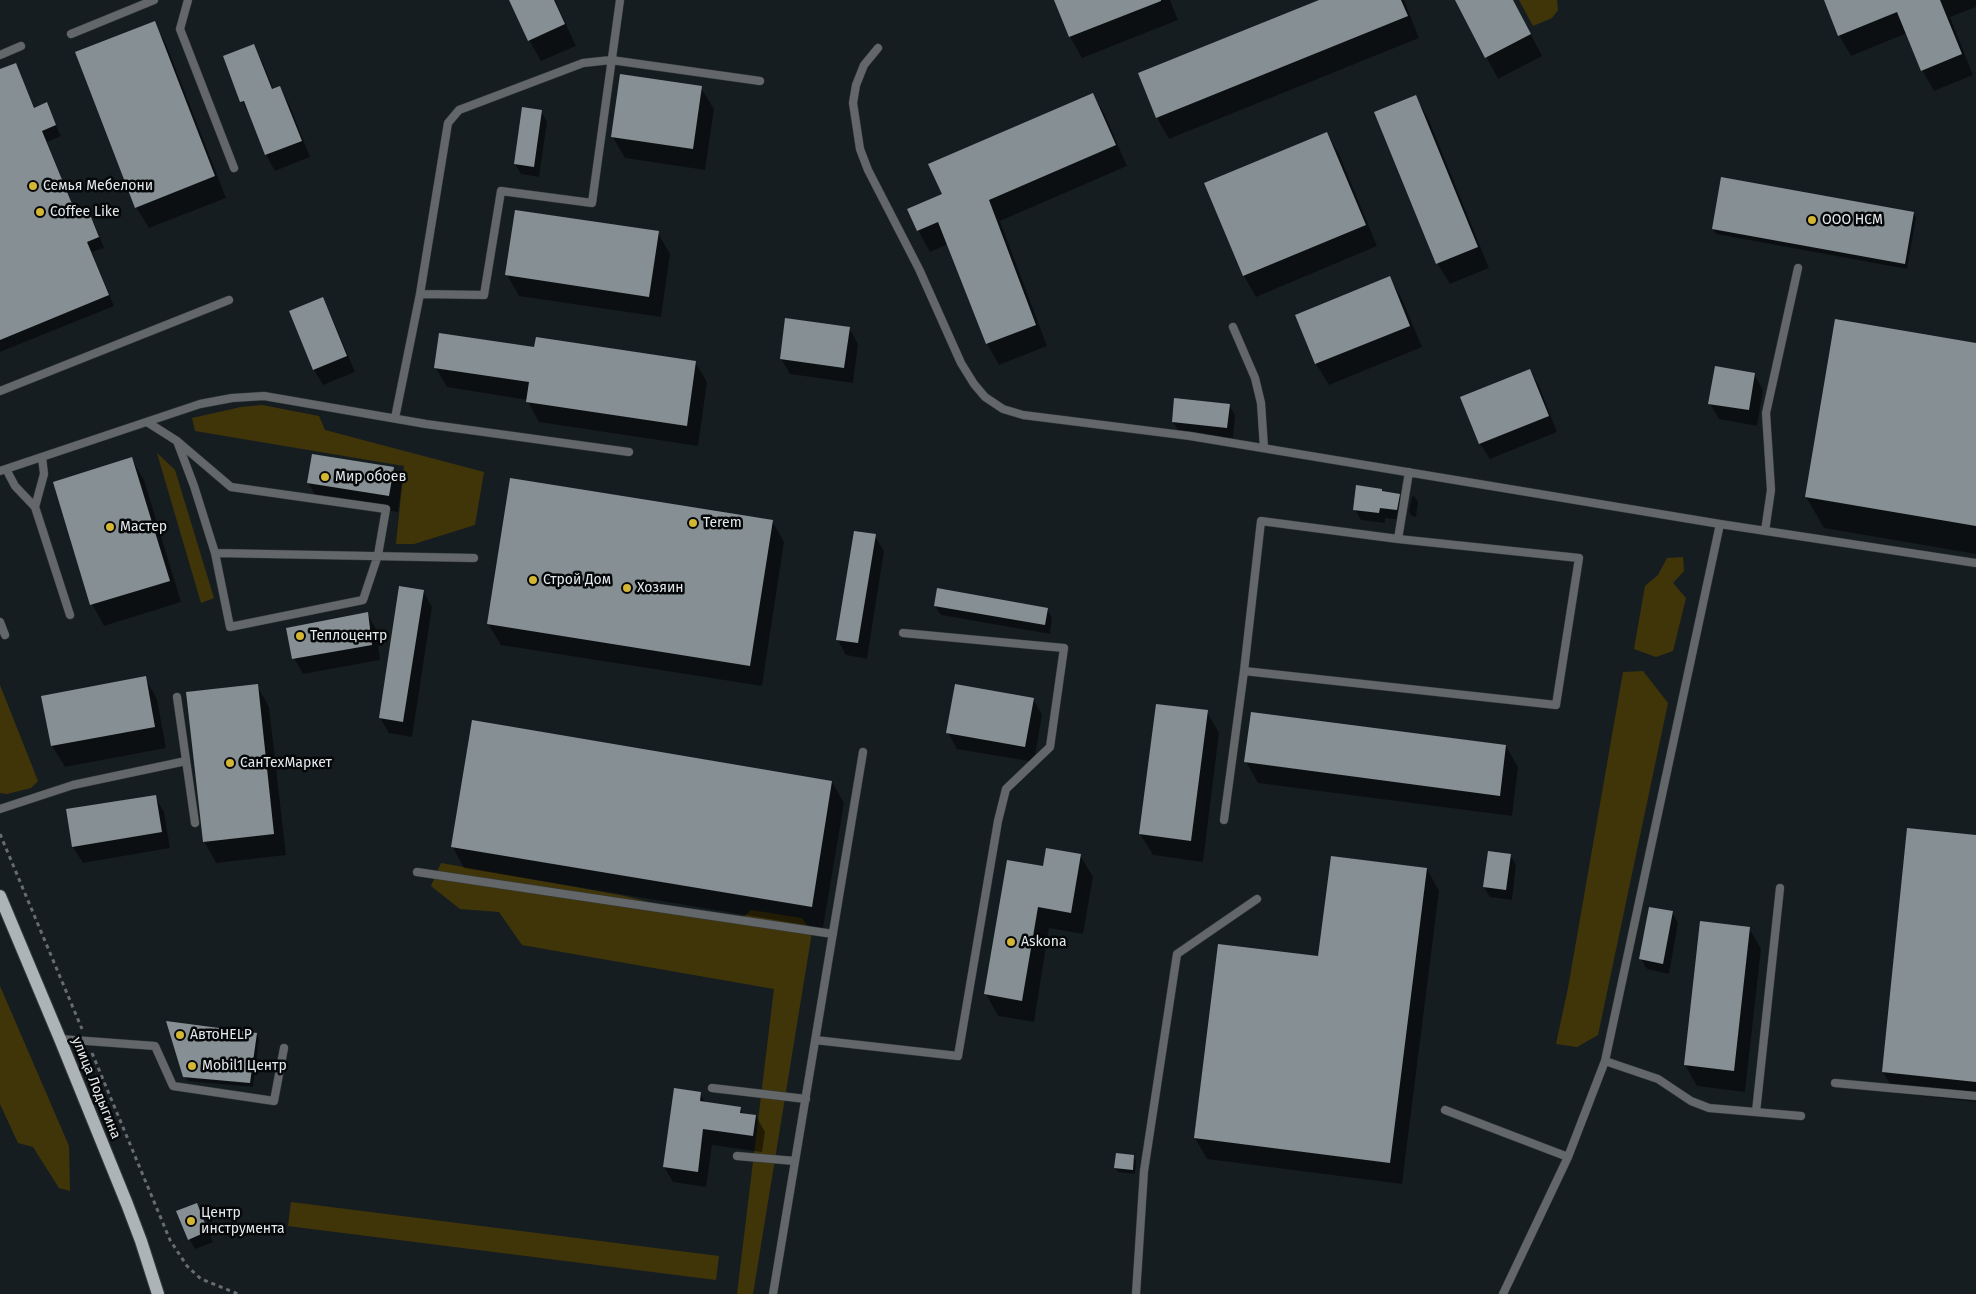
<!DOCTYPE html>
<html>
<head>
<meta charset="utf-8">
<style>
  body { margin:0 }
  canvas { display:block; background:#161d20 }
</style>
</head>
<body>
<canvas width="1976" height="1294"></canvas>
<script>
const ctx = document.querySelector('canvas').getContext('2d');
ctx.lineJoin = 'round';
function paint(path, color) {
  ctx.fillStyle = color;
  ctx.fill(path, 'evenodd');
}
function shape(rows) {
  const path = new Path2D();
  for (const r of rows) {
    path.moveTo(r[0], r[1]);
    for (let i = 2; i < r.length; i += 2) path.lineTo(r[i], r[i + 1]);
  }
  return path;
}
function strokePath(path, color, width, dash) {
  ctx.strokeStyle = color;
  ctx.lineWidth = width;
  ctx.lineCap = dash ? 'butt' : 'round';
  ctx.setLineDash(dash || []);
  ctx.stroke(path);
}
function label(font, color, halo, rows, align = 'center') {
  ctx.font = font + ' "Fira Sans",sans-serif';
  ctx.lineWidth = 5;
  ctx.setLineDash([]);
  ctx.textBaseline = 'middle';
  ctx.strokeStyle = halo;
  ctx.fillStyle = color;
  for (const [text, x, y, turn = 0] of rows) {
    ctx.save();
    ctx.translate(x, y);
    ctx.rotate((+turn || 0) * Math.PI / 180);
    ctx.textAlign = isNaN(turn) ? turn : align;
    if (halo) ctx.strokeText(text, 0, 0);
    ctx.fillText(text, 0, 0);
    ctx.restore();
  }
}
const green = shape([
  [1519,0,1557,0,1558,10,1552,18,1533,26],
  [262,405,319,416,325,430,484,472,475,525,414,544,396,544,404,466,195,431,192,418,241,407],
  [157,453,175,470,214,598,201,603],
  [1683,557,1684,571,1673,583,1686,598,1673,651,1656,657,1634,649,1645,586,1658,575,1667,558],
  [1643,671,1668,703,1598,1035,1577,1047,1556,1044,1568,988,1623,672],
  [0,685,38,781,31,788,7,794,0,793],
  [441,863,620,895,737,923,751,910,802,918,812,932,753,1294,737,1294,774,989,522,945,499,912,460,909,431,886],
  [0,986,69,1146,70,1191,59,1188,33,1147,18,1143,0,1104],
  [291,1202,719,1256,716,1280,288,1226]
]);
const shadow = shape([
  [511,0,555,0,576,46,541,61,529,40],
  [1055,0,1170,0,1178,20,1082,58,1070,37],
  [1321,0,1404,0,1419,38,1169,139,1157,118,1139,74],
  [1456,0,1513,0,1542,56,1498,79],
  [1825,0,1976,0,1976,7,1950,17,1973,75,1934,91,1922,70,1907,33,1851,56,1839,35],
  [154,23,166,44,226,198,149,228,136,207],
  [253,45,262,61,274,90,280,88,289,104,310,157,275,171,266,155,251,117,242,101],
  [15,65,35,109,46,104,61,136,47,142,78,217,88,213,94,223,104,248,92,252,114,306,0,352,0,71],
  [701,88,714,109,705,170,625,158,612,136],
  [1093,94,1105,115,1127,166,1000,221,1047,346,999,365,987,344,948,244,930,252,918,230,943,195],
  [1415,96,1428,118,1489,268,1450,284,1437,263],
  [541,111,547,122,539,177,521,174,515,164],
  [1327,133,1339,154,1377,246,1256,297,1244,276,1206,184],
  [1914,213,1916,218,1907,269,1716,234,1713,229],
  [658,233,670,254,661,317,519,296,507,275],
  [1390,278,1402,299,1422,347,1329,385,1316,364,1297,315],
  [322,299,331,315,355,372,323,385,314,370,290,312],
  [849,328,858,344,853,383,790,374,781,359],
  [1976,345,1976,554,1824,528,1806,497],
  [535,349,695,362,707,382,698,446,539,422,528,402,528,400,447,387,435,367],
  [1530,370,1539,386,1557,432,1490,459,1480,444,1462,398],
  [1754,374,1763,390,1757,426,1719,419,1710,404],
  [1229,405,1235,415,1233,438,1179,432,1173,422],
  [132,459,144,480,181,602,104,626,92,604],
  [393,468,402,484,398,512,318,499,308,483],
  [1382,490,1383,493,1399,495,1405,505,1402,520,1385,518,1385,523,1361,520,1355,509],
  [1412,496,1415,497,1418,502,1416,517,1412,516,1409,512],
  [772,521,784,542,762,686,501,645,488,624],
  [875,536,884,551,867,659,846,655,837,639],
  [423,591,432,607,412,737,389,733,380,718],
  [935,606,1047,609,1052,618,1050,634,941,615],
  [367,613,376,629,380,660,303,674,294,658],
  [145,678,157,699,166,748,65,767,52,746,43,697],
  [257,686,269,707,286,855,216,863,204,841],
  [1033,699,1042,715,1034,762,957,749,948,733],
  [1207,712,1219,733,1203,862,1153,855,1140,834],
  [1506,746,1518,767,1512,816,1258,783,1246,762],
  [832,782,844,803,823,928,464,868,452,846],
  [155,796,164,812,170,848,83,863,73,847],
  [1976,837,1976,1102,1895,1093,1883,1072],
  [1080,855,1093,877,1083,934,1049,928,1034,1022,998,1016,986,994,1044,867],
  [1510,855,1516,865,1512,900,1490,897,1484,887],
  [1427,869,1439,891,1402,1184,1207,1159,1195,1138,1319,958],
  [1672,912,1678,923,1669,974,1647,969,1641,959],
  [1749,928,1761,949,1745,1092,1697,1086,1685,1065],
  [257,1034,259,1039,253,1087,188,1081,185,1076],
  [700,1093,706,1103,740,1108,744,1115,756,1116,765,1132,762,1152,712,1145,706,1187,673,1182,664,1167],
  [1133,1156,1136,1161,1135,1174,1118,1172,1115,1168],
  [196,1204,213,1242,195,1249,189,1239]
]);
const building = shape([
  [509,0,554,0,565,24,528,41],
  [1054,0,1161,0,1161,1,1069,37],
  [1319,0,1401,0,1408,16,1156,118,1138,73],
  [1455,0,1513,0,1531,34,1485,58],
  [1824,0,1940,0,1962,54,1921,71,1897,12,1838,36],
  [155,21,215,176,135,208,75,52],
  [254,44,272,89,280,86,302,141,265,155,244,101,240,102,223,56],
  [16,63,34,108,47,102,56,125,42,131,77,216,89,212,99,237,87,242,109,295,0,340,0,69],
  [620,74,702,86,693,149,611,137],
  [1093,93,1116,145,989,200,1036,325,986,344,938,222,917,231,907,209,942,194,928,164],
  [1416,95,1478,247,1436,264,1374,112],
  [522,107,542,110,534,167,514,164],
  [1327,132,1366,225,1243,276,1204,183],
  [1721,177,1914,212,1905,264,1712,229],
  [515,210,659,231,649,297,505,275],
  [1390,276,1410,326,1315,364,1295,315],
  [323,297,347,356,313,370,289,311],
  [785,318,850,327,844,368,780,359],
  [1835,319,1976,343,1976,526,1805,497],
  [439,333,534,347,536,337,696,361,687,426,526,402,529,382,434,368],
  [1715,366,1755,373,1749,410,1708,404],
  [1530,369,1549,416,1479,444,1460,397],
  [1174,398,1230,404,1227,428,1172,422],
  [312,454,394,467,389,496,307,483],
  [132,457,170,581,90,605,53,482],
  [510,478,773,520,750,666,487,624],
  [1356,485,1382,489,1382,491,1400,494,1397,510,1380,508,1379,513,1353,510],
  [854,531,876,534,858,643,836,640],
  [399,586,424,590,403,722,379,718],
  [937,588,1048,608,1045,625,934,606],
  [368,612,372,645,292,659,286,628],
  [146,676,155,727,51,746,41,696],
  [258,684,274,834,203,842,186,692],
  [955,684,1034,698,1025,747,946,733],
  [1156,704,1208,710,1191,841,1139,834],
  [1251,712,1506,745,1500,796,1244,762],
  [472,720,832,781,812,907,451,847],
  [156,795,162,832,72,847,66,809],
  [1907,828,1976,835,1976,1082,1882,1072],
  [1046,848,1081,854,1071,913,1038,907,1022,1001,984,994,1007,860,1043,866],
  [1488,851,1511,854,1506,890,1483,887],
  [1331,856,1427,868,1390,1163,1194,1138,1218,944,1318,956],
  [1649,907,1673,911,1663,964,1639,959],
  [1700,921,1750,927,1734,1071,1684,1065],
  [166,1021,257,1033,250,1083,183,1077],
  [674,1088,701,1092,700,1101,741,1107,740,1113,756,1115,753,1136,703,1129,698,1172,663,1167],
  [1116,1153,1134,1155,1133,1170,1114,1168],
  [197,1203,208,1231,188,1240,176,1211]
]);
const path = shape([
  [0,834,82,1029],
  [92,1053,170,1240,187,1266,201,1279,238,1294]
]);
const lane = shape([
  [188,0,180,29,234,168],
  [71,34,154,0],
  [878,48,864,65,856,85,853,103,860,149,868,170,919,269,961,363,974,384,985,397,1003,409,1023,415,1190,436,1720,524,1976,563],
  [0,55,21,46],
  [420,294,484,295,501,191,592,203,620,0],
  [1233,327,1255,378,1261,403,1264,448],
  [0,391,229,300],
  [395,418,420,294,448,123,459,110,583,63,611,60,760,81],
  [147,422,177,441,194,486,215,553,474,558],
  [177,441,231,487,386,509,378,555,363,600,230,627,215,553],
  [6,469,15,486,35,507,70,615],
  [0,471,200,404,232,398,264,396,426,424,629,452],
  [35,507,44,474,42,457],
  [1765,531,1771,490,1766,413,1798,268],
  [1398,539,1261,521,1244,671,1556,705,1579,558,1398,539,1409,472],
  [0,622,5,635],
  [177,697,195,823],
  [0,809,73,785,186,761],
  [1224,820,1244,671],
  [417,872,833,934],
  [60,1039,155,1046,173,1086,274,1101,284,1048],
  [815,1040,958,1056,998,821,1006,789,1050,747,1064,648,903,633],
  [1605,1061,1658,1079,1691,1101,1709,1108,1801,1116],
  [1835,1083,1976,1096],
  [712,1088,806,1099],
  [1445,1110,1568,1157],
  [1756,1112,1780,888],
  [737,1156,795,1161],
  [773,1294,863,752],
  [1136,1294,1144,1171,1177,954,1257,899],
  [1503,1294,1568,1157,1605,1061,1720,524]
]);
const primary = shape([
  [0,896,60,1039,127,1204,141,1241,158,1294]
]);
const markers = [
  [33,186,5,"#d4b635"],
  [40,212,5,"#d4b635"],
  [1812,220,5,"#d4b635"],
  [325,477,5,"#d4b635"],
  [693,523,5,"#d4b635"],
  [110,527,5,"#d4b635"],
  [533,580,5,"#d4b635"],
  [627,588,5,"#d4b635"],
  [300,636,5,"#d4b635"],
  [230,763,5,"#d4b635"],
  [1011,942,5,"#d4b635"],
  [180,1035,5,"#d4b635"],
  [192,1066,5,"#d4b635"],
  [191,1221,5,"#d4b635"]
];
const poiNames = [
  ["Семья Мебелони",43,186],
  ["Coffee Like",50,212],
  ["ООО НСМ",1822,220],
  ["Мир обоев",335,477],
  ["Terem",703,523],
  ["Мастер",120,527],
  ["Строй Дом",543,580],
  ["Хозяин",637,588],
  ["Теплоцентр",310,636],
  ["СанТехМаркет",240,763],
  ["Askona",1021,942],
  ["АвтоHELP",190,1035],
  ["Mobil1 Центр",202,1066],
  ["Центр",201,1213],
  ["инструмента",201,1229]
];
const streetNames = [
  ["улица Лодыгина",96,1088,68]
];
paint(green, '#403509');
paint(shadow, '#0007');
paint(building, '#868f93');
strokePath(lane, '#333a3d', 9);
strokePath(primary, '#333a3d', 14);
strokePath(path, '#666c6f', 3, [4, 4]);
strokePath(lane, '#636769', 8);
strokePath(primary, '#adb4b8', 12);
for (const [x, y, r, color] of markers) {
  const dot = new Path2D();
  dot.arc(x, y, r, 0, 2 * Math.PI);
  ctx.fillStyle = color;
  ctx.fill(dot);
  strokePath(dot, '#050708', 2);
}
label('14px', '#e4e9ec', '#050708', poiNames, 'left');
label('14px', '#e4e9ec', '#050708', streetNames);
</script>
</body>
</html>
